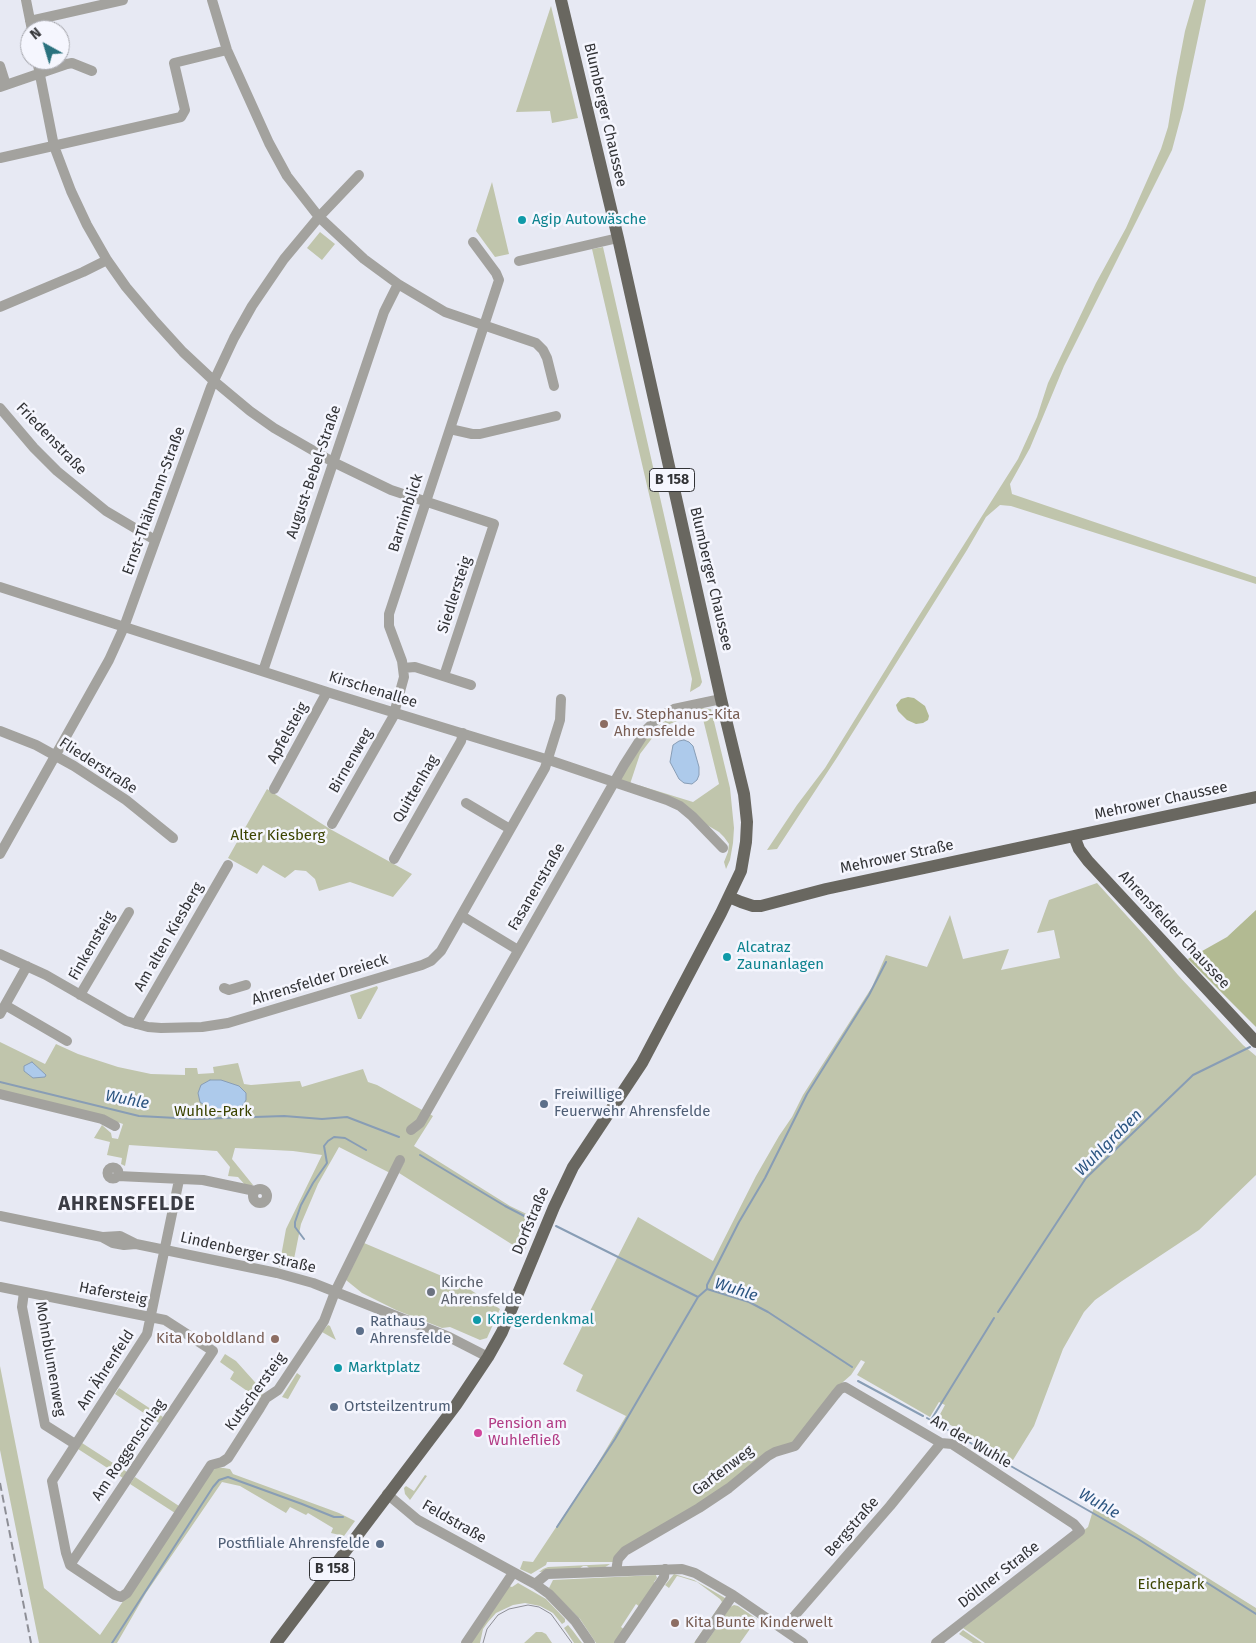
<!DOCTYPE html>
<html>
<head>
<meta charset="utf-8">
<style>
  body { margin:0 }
  #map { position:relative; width:1256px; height:1643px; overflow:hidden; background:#e7e9f3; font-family:"Fira Sans",sans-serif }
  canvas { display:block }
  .north { position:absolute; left:20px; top:20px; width:50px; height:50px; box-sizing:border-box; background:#f5f6fe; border:1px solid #a7a8ae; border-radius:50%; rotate:321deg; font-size:14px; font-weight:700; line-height:20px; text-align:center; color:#323336 }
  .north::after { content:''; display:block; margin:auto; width:18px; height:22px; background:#2a727e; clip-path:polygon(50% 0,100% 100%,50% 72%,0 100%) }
</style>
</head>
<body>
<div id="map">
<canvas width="1256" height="1643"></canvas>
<div class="north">N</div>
</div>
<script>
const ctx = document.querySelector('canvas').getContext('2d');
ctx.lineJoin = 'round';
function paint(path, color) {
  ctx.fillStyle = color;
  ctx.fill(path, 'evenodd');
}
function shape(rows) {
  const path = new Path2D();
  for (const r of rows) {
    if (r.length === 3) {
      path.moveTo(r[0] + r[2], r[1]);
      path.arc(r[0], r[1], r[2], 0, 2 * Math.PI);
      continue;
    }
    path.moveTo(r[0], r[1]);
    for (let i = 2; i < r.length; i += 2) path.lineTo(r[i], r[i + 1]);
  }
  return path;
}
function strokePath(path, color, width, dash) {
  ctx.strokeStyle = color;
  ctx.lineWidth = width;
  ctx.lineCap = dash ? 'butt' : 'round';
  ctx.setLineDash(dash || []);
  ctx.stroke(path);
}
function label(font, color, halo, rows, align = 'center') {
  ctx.font = font + ' "Fira Sans",sans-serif';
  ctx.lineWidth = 5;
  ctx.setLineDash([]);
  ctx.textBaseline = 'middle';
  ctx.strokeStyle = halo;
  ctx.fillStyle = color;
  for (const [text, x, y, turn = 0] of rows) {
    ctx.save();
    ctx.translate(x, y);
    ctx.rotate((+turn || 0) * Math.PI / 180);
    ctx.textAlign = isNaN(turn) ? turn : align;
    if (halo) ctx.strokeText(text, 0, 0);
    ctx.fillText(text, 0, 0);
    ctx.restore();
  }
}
const green = shape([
  [1194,0,1206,0,1183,109,1172,150,1064,366,1030,448,1010,484,1012,494,1256,577,1256,584,1011,506,1000,505,986,517,967,550,838,756,777,849,767,850,797,805,825,768,915,622,1018,459,1037,417,1048,383,1096,283,1126,228,1161,149,1168,127,1176,78,1185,31],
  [551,6,578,118,552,123,550,111,516,112],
  [492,182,509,254,495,257,476,231],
  [320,232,335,244,322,260,307,248],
  [603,247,702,682,700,686,690,692,692,679,592,249],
  [701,708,711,709,730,788,734,828,733,843,730,860,726,869,724,862,728,852,729,844,724,837,719,832,638,785,693,802,719,784,703,719,691,715,665,726,656,733,640,754,630,784,621,780,621,775,652,730,671,717],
  [267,789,330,829,412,874,393,897,350,882,319,891,315,879,306,871,295,870,285,878,263,865,257,874,228,858],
  [1097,883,1146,937,1178,975,1243,1045,1256,1056,1256,1175,1199,1230,1122,1281,1095,1300,1084,1312,1063,1349,1034,1426,1013,1460,938,1418,945,1405,939,1402,930,1417,857,1375,865,1362,861,1360,851,1375,843,1382,795,1442,743,1473,613,1562,547,1562,546,1565,531,1574,520,1569,523,1561,533,1562,592,1473,626,1416,576,1391,583,1375,563,1364,638,1217,713,1261,756,1176,779,1136,792,1117,803,1095,872,987,886,955,927,967,950,915,963,959,1009,949,1001,970,1060,958,1054,930,1037,933,1049,900],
  [377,986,378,988,361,1019,358,1019,350,995],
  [0,1042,45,1064,56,1044,78,1054,118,1067,151,1074,185,1075,185,1068,197,1068,198,1074,214,1073,213,1067,238,1063,244,1084,251,1085,300,1081,302,1087,363,1069,368,1082,377,1085,433,1116,414,1146,510,1206,537,1219,535,1224,524,1252,399,1173,404,1162,397,1159,390,1173,339,1147,318,1184,301,1224,292,1269,279,1267,286,1229,322,1155,293,1151,235,1148,232,1159,253,1185,246,1186,238,1177,228,1176,230,1167,217,1151,129,1145,125,1166,121,1164,122,1158,107,1155,110,1142,94,1138,102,1125,111,1133,112,1138,118,1139,123,1124,106,1118,0,1091],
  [364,1243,463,1285,500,1309,487,1338,480,1340,450,1327,442,1328,396,1310,362,1293,346,1280],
  [328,1325,330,1326,336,1340,322,1332],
  [225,1354,236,1361,262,1390,265,1390,260,1400,230,1379,234,1372,220,1362],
  [0,1366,44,1588,100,1635,212,1471,217,1467,230,1469,233,1474,339,1513,355,1521,344,1536,331,1533,333,1528,308,1513,306,1515,290,1507,286,1513,240,1486,222,1482,146,1593,117,1643,39,1643,0,1450],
  [297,1373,301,1376,288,1399,282,1397],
  [119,1388,163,1417,159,1423,115,1394],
  [82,1443,127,1472,123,1478,78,1449],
  [425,1475,427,1476,410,1500,405,1494,404,1488,406,1486,414,1491],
  [135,1477,179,1506,175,1513,130,1484],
  [1094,1507,1256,1608,1256,1643,985,1643,963,1628,1088,1527],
  [610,1564,604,1568,589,1568,587,1566,583,1566,579,1569,539,1572,543,1569,548,1567],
  [674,1574,694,1580,725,1598,725,1601,697,1643,694,1643,722,1602,720,1599,697,1582,681,1577,677,1576,669,1588,665,1585],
  [656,1575,657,1578,654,1582,656,1584,640,1607,636,1604,621,1627,625,1630,616,1643,596,1643,580,1619,549,1588,553,1580],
  [518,1583,546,1599,565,1619,565,1622,562,1624,553,1613,540,1606,525,1603,513,1605,496,1613,488,1622,483,1629,480,1643,470,1643,509,1586,512,1587],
  [734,1605,738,1606,757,1619,740,1643,706,1643,730,1607],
  [568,1625,573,1631,582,1643,574,1643,564,1628],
  [963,1630,982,1643,973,1643,959,1634],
  [536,1632,542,1632,546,1634,552,1643,524,1643]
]);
const forest = shape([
  [908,697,914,698,925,706,929,716,928,720,923,723,916,724,907,720,898,711,896,705,901,699],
  [1256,910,1256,1027,1188,959,1227,937]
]);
const water = shape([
  [684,740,689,742,693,746,699,767,699,775,697,780,692,784,684,783,679,779,670,762,673,745,679,741,684,740],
  [32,1062,46,1075,45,1077,33,1078,24,1071,24,1066,32,1062],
  [210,1080,221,1080,239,1086,246,1093,246,1100,241,1108,217,1110,208,1108,200,1102,198,1093,201,1085,210,1080]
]);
const stream = shape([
  [0,1082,139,1116,195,1119,284,1116,322,1119,347,1117,399,1137],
  [420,1155,505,1206,534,1221],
  [556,1226,698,1297,707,1289,749,1302,768,1312,852,1367],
  [304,1239,295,1227,295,1222,301,1205,313,1183,327,1163,324,1146,328,1141,334,1137,345,1138,366,1150],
  [707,1289,707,1285,739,1222,765,1178,807,1094,869,995,886,962],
  [998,1312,1086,1178,1193,1075,1250,1047],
  [858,1381,923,1416],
  [927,1418,1138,1539,1256,1614],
  [931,1420,994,1318],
  [557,1527,615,1439,698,1297],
  [112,1643,213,1487,219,1480,228,1477,302,1504,334,1517,343,1517]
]);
const minor = shape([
  [26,0,32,30],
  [212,0,227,50,269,143,287,176,319,217,364,259,398,284,445,312,536,343,543,350,547,358,554,386],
  [30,21,123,0],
  [37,60,54,146,71,191,87,225,107,260,126,287,153,319,183,352,214,381,250,411,274,428,333,462,391,490,494,524,444,676],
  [0,66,6,85],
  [0,87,67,64,72,63,92,71],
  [0,158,181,117,185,110,174,63,227,50],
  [519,261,618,238],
  [0,307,83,272,107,260],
  [0,408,34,448,57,471,106,511,155,540],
  [450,429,472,434,480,434,556,416],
  [0,587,327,692,549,760,667,800,680,806,692,816,723,848],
  [403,668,415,667,471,685],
  [263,671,384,312,398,284],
  [0,731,36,745,74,766,126,800,173,838],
  [274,789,327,692],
  [466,803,510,829],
  [332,824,393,717,404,677,402,661,389,626,389,614,499,280,496,273,473,242],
  [0,854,109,660,124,627,211,387,234,338,252,306,284,259,319,217,359,175],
  [394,859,461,741,463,733],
  [462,916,518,950],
  [0,954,46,975,126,1021,148,1027,161,1028,202,1027,228,1023,422,965,431,961,441,951,545,768,560,720,561,699],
  [224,988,229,990,246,985],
  [80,995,129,912],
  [5,1005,67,1041],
  [0,1014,27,966],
  [136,1024,228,865],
  [0,1094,102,1119,115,1126],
  [411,1130,420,1123,624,765,647,729,658,718,674,709,721,699],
  [113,1173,5.5],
  [118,1176,203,1180,255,1191],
  [179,1180,147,1334,52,1481,66,1553,70,1565,115,1595,121,1597,127,1593,211,1465,222,1462,228,1458,260,1408,266,1398,278,1390,324,1321,335,1292,400,1160],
  [260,1196,7],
  [0,1216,102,1237,113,1243,124,1245,136,1244,277,1273,313,1283,449,1337,488,1357],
  [103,1237,120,1236,136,1244],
  [0,1287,165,1320,213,1351,70,1565],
  [24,1292,22,1307,45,1425,75,1444],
  [387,1494,418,1520,535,1584,549,1594,575,1621,590,1643],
  [616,1571,618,1559,625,1551,699,1508,729,1488,768,1456,775,1452,795,1446,835,1395,840,1389,845,1387,941,1443,952,1444,1074,1524,1080,1531,936,1643],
  [535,1584,547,1574,682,1569,695,1573,733,1595,803,1643],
  [783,1629,890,1506,941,1443],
  [466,1643,513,1573],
  [619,1643,664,1577,665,1569],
  [700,1643,733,1595]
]);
const major = shape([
  [1074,836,1079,849,1088,861,1256,1042],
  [729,897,741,902,753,906,761,906,826,889,1256,797],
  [276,1643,456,1405,488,1357,502,1332,554,1207,573,1167,642,1063,721,913,741,871,746,842,747,822,744,794,721,699,618,238,561,0]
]);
const tram = shape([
  [483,1643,487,1629,498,1615,509,1609,528,1605,539,1607,551,1614,572,1643]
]);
const rail = shape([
  [0,1483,31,1643]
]);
const markers = [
  [522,220,5,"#0f9aa8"],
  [604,724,5,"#8d6e63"],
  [727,957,5,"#0f9aa8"],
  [544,1104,5,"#5c6f8a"],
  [431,1292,5,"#6b7280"],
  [477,1320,5,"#0f9aa8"],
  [360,1331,5,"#5c6f8a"],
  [275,1339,5,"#8d6e63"],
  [338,1368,5,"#0f9aa8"],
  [334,1407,5,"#5c6f8a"],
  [478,1433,5,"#d1479c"],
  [380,1544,5,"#5c6f8a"],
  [675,1623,5,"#8d6e63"]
];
const shields = [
  [672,480,45],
  [332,1569,45]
];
const shieldNames = [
  ["B 158",672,480],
  ["B 158",332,1569]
];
const streetNames = [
  ["Blumberger Chaussee",605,115,77],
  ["Friedenstraße",51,439,46],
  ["August-Bebel-Straße",314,472,-71],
  ["Ernst-Thälmann-Straße",154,501,-70],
  ["Barnimblick",406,513,-72],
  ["Blumberger Chaussee",711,579,77],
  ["Siedlersteig",455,595,-72],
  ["Kirschenallee",373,690,17],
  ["Apfelsteig",288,733,-61],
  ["Birnenweg",351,761,-60],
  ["Fliederstraße",98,766,33],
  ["Quittenhag",416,789,-60],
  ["Mehrower Chaussee",1161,801,-12],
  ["Mehrower Straße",897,857,-12],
  ["Fasanenstraße",537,887,-60],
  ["Ahrensfelder Chaussee",1174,930,47],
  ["Am alten Kiesberg",169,937,-60],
  ["Finkensteig",92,946,-60],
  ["Ahrensfelder Dreieck",320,980,-17],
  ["Dorfstraße",531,1221,-67],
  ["Lindenberger Straße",248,1253,13],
  ["Hafersteig",113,1294,11],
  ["Mohnblumenweg",50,1359,80],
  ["Am Ährenfeld",106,1370,-57],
  ["Kutschersteig",256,1392,-54],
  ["An der Wuhle",971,1442,30],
  ["Am Roggenschlag",129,1450,-56],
  ["Gartenweg",723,1471,-37],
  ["Feldstraße",454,1522,30],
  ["Bergstraße",852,1527,-49],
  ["Döllner Straße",999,1575,-38]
];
const cultureNames = [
  ["Agip Autowäsche",532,220],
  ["Alcatraz",737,948],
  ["Zaunanlagen",737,965],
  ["Kriegerdenkmal",487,1320],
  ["Marktplatz",348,1368]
];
const educationNames = [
  ["Ev. Stephanus-Kita",614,715],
  ["Ahrensfelde",614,732],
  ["Kita Koboldland",265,1339,"right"],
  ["Kita Bunte Kinderwelt",685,1623]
];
const parkNames = [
  ["Alter Kiesberg",278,836],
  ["Wuhle-Park",213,1112],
  ["Eichepark",1171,1585]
];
const serviceNames = [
  ["Freiwillige",554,1095],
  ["Feuerwehr Ahrensfelde",554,1112],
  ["Rathaus",370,1322],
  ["Ahrensfelde",370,1339],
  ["Ortsteilzentrum",344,1407],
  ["Postfiliale Ahrensfelde",370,1544,"right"]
];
const worshipNames = [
  ["Kirche",441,1283],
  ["Ahrensfelde",441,1300]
];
const hotelNames = [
  ["Pension am",488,1424],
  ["Wuhlefließ",488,1441]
];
const waterNames = [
  ["Wuhle",127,1100,11],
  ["Wuhlgraben",1109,1143,-45],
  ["Wuhle",736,1290,18],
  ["Wuhle",1099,1504,30]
];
const districtNames = [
  ["AHRENSFELDE",127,1204]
];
paint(green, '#c0c5ac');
paint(forest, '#b2ba92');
paint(water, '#adcaeb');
strokePath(water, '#889db5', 1);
strokePath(stream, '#889db5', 2);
strokePath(minor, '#a3a29e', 10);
strokePath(major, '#696760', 12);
strokePath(tram, '#8e8f96', 1);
strokePath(rail, '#8e8f96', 2, [8, 4]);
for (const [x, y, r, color] of markers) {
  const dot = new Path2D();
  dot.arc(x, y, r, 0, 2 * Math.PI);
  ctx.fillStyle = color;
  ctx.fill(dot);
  strokePath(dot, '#f5f6fe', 2);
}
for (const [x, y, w] of shields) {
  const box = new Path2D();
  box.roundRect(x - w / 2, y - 11.5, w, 23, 4);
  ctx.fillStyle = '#f5f6fe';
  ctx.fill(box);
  strokePath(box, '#323336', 1);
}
label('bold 14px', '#323336', null, shieldNames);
label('15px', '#323336', '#f5f6fe', streetNames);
label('15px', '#0d838f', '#f5f6fe', cultureNames, 'left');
label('15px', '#785e54', '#f5f6fe', educationNames, 'left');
label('15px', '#3c4400', '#f5f6fe', parkNames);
label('15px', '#4e5e75', '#f5f6fe', serviceNames, 'left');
label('15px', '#5b616d', '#f5f6fe', worshipNames, 'left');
label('15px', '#b23c85', '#f5f6fe', hotelNames, 'left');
label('italic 16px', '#2c5581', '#f5f6fe', waterNames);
ctx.letterSpacing = '1px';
label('bold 20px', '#3b3c44', '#f5f6fe', districtNames);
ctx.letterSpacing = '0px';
</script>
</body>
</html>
